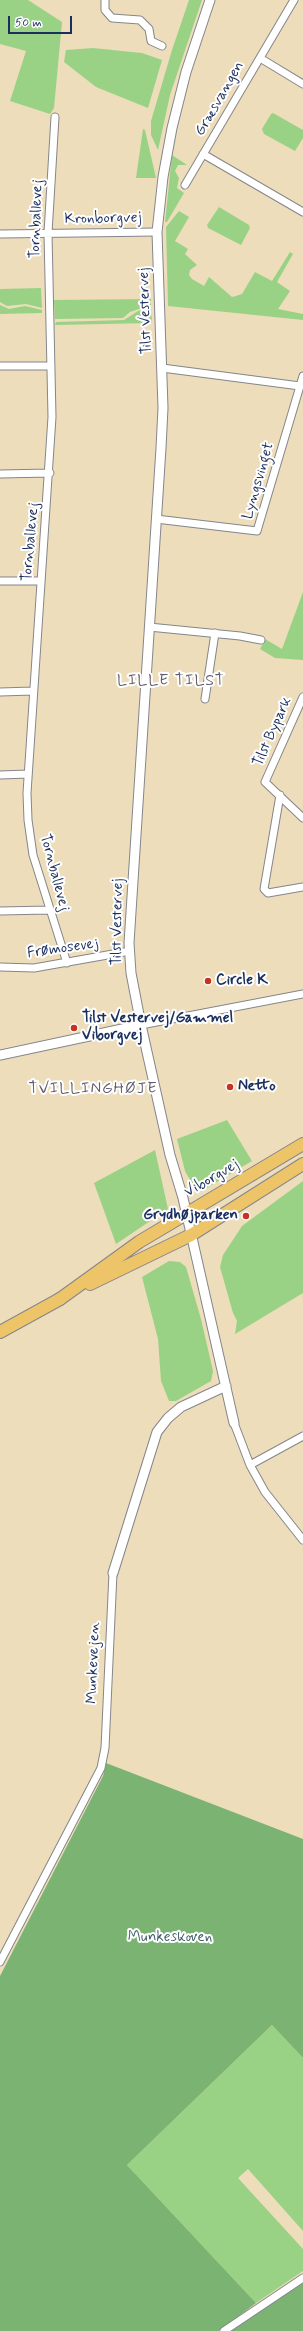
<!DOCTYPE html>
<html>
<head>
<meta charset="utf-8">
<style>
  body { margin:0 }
  #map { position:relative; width:303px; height:2331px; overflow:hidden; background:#edddba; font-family:Mynerve,sans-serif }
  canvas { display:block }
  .scale { position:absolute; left:8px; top:16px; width:64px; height:18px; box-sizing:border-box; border:2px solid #1b2f5e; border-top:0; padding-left:5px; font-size:12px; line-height:14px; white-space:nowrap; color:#1b2f5e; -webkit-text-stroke:3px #fff; paint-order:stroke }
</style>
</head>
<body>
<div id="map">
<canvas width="303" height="2331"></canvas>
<div class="scale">50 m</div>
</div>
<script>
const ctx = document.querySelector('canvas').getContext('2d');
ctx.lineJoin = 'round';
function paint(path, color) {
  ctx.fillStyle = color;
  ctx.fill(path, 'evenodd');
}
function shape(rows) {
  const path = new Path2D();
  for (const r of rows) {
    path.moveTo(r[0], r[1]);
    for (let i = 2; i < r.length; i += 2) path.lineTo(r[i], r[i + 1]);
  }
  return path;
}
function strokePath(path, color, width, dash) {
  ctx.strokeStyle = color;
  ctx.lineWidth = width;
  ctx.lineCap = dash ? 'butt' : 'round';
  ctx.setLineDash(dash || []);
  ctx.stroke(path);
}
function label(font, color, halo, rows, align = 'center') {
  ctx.font = font + ' Mynerve,sans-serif';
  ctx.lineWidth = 4;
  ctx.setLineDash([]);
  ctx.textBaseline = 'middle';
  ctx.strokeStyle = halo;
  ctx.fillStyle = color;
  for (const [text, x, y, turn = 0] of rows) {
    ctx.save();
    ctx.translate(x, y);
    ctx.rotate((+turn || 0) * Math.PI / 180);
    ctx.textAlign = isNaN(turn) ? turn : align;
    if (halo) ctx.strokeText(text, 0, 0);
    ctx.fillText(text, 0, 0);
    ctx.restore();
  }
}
const green = shape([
  [0,0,28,0,62,22,54,108,50,114,10,101,26,51,0,44],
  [189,0,202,0,170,95,158,150,151,135,151,121,172,50],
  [93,48,142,53,162,60,148,108,96,87,64,62,66,50],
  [273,113,303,130,303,138,295,151,264,134,262,129,271,114],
  [143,129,145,130,156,178,136,178],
  [172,155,187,165,178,165,175,171,179,178,177,188,184,193,167,222,165,222],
  [219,207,249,225,250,228,241,245,208,228,207,225],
  [179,211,189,217,175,241,188,249,185,254,197,265,190,270,189,275,192,279,204,286,209,277,232,297,236,296,242,294,255,272,272,281,290,252,293,254,277,282,290,291,278,309,303,314,303,320,168,306,166,227],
  [41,288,42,308,26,304,7,306,0,302,0,289],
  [151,299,151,305,130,312,123,318,55,319,54,300],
  [0,305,9,309,25,306,42,310,42,313,0,314],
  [151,308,152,323,55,325,56,322,124,320,138,311],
  [303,592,303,660,275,658,260,649,265,639,282,649],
  [227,1120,252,1161,205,1189,195,1189,185,1171,177,1139],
  [155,1150,168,1209,116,1244,94,1183],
  [303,1181,303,1293,235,1334,237,1321,233,1313,220,1267,223,1255,242,1226],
  [169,1261,180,1262,186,1267,201,1319,213,1371,211,1381,176,1401,169,1401,161,1381,158,1339,142,1277],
  [272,2025,303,2058,303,2231,248,2169,238,2178,303,2249,303,2271,256,2303,127,2165]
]);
const forest = shape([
  [106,1763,303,1839,303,2058,272,2025,127,2165,256,2303,219,2331,0,2331,0,1976,103,1776],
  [303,2283,303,2331,231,2331]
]);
const minor = shape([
  [105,0,105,10,112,18,140,20,149,29,151,41,162,46],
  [260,58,303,84],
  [55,117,48,233,52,417,27,793,28,820,33,855,67,963],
  [203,154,303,212],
  [185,185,294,0],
  [0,234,157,232],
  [0,366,51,366],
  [162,368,300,386],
  [0,474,50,473],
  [156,519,257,531,303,376],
  [0,581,41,581],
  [149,627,240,636,261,640],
  [0,692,33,691],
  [303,697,265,782,303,818],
  [205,699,215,633],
  [0,775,28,774],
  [280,795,264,889,268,893,303,887],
  [0,911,49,910],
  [0,967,34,968,130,951],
  [141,1025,303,994],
  [234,1423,250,1465,265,1492,303,1540],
  [250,1465,303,1436],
  [0,1962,101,1768,105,1748,113,1573],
  [224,2331,303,2278]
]);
const tertiary = shape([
  [210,0,186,72,172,128,163,177,157,232,163,408,161,448,129,943,131,973,141,1025,170,1155,183,1198,234,1423],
  [0,1055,141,1025],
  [113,1573,157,1432,168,1418,181,1407,226,1386]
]);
const primary = shape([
  [90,1284,191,1235,303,1164],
  [60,1299,139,1242,303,1144]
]);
const trunk = shape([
  [0,1332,60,1299]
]);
const markers = [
  [208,981,4,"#c8321e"],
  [74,1028,4,"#c8321e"],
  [230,1087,4,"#c8321e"],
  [246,1216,4,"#c8321e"]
];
const streetNames = [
  ["Græsvangen",220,99,-60],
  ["Tornballevej",37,219,-88],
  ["Kronborgvej",103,219,-1],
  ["Tilst Vestervej",146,311,-92],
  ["Lyngsvinget",259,481,-74],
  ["Tornballevej",31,542,-85],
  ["Tilst Bypark",273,732,-66],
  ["Tornballevej",54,873,75],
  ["Tilst Vestervej",118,922,-89],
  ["Frømosevej",63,949,-8],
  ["Viborgvej",212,1179,-30],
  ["Munkevejen",94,1663,-88]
];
const poiNames = [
  ["Circle K",216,981],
  ["Tilst Vestervej/Gammel",82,1019],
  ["Viborgvej",82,1036],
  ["Netto",238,1087],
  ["Grydhøjparken",238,1216,"right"]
];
const parkNames = [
  ["Munkeskoven",170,1938]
];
const neighbourhoodNames = [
  ["LILLE TILST",171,682],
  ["TVILLINGHØJE",93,1090]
];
paint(green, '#9ad285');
paint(forest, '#7bb472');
strokePath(minor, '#84868c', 9);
strokePath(tertiary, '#84868c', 11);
strokePath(primary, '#84868c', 14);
strokePath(trunk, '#84868c', 14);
strokePath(minor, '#fff', 7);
strokePath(tertiary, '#fff', 9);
strokePath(primary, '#eec469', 12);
strokePath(trunk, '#eec469', 12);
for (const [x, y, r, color] of markers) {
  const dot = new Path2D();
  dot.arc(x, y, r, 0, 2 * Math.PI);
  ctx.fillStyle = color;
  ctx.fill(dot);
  strokePath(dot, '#fff', 1.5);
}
label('15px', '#1b2f5e', '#fff', streetNames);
label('bold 15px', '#1b2f5e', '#fff', poiNames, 'left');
label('15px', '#41606a', '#fff', parkNames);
ctx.letterSpacing = '1px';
label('16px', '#615f6e', '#fff', neighbourhoodNames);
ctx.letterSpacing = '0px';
</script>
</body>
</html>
